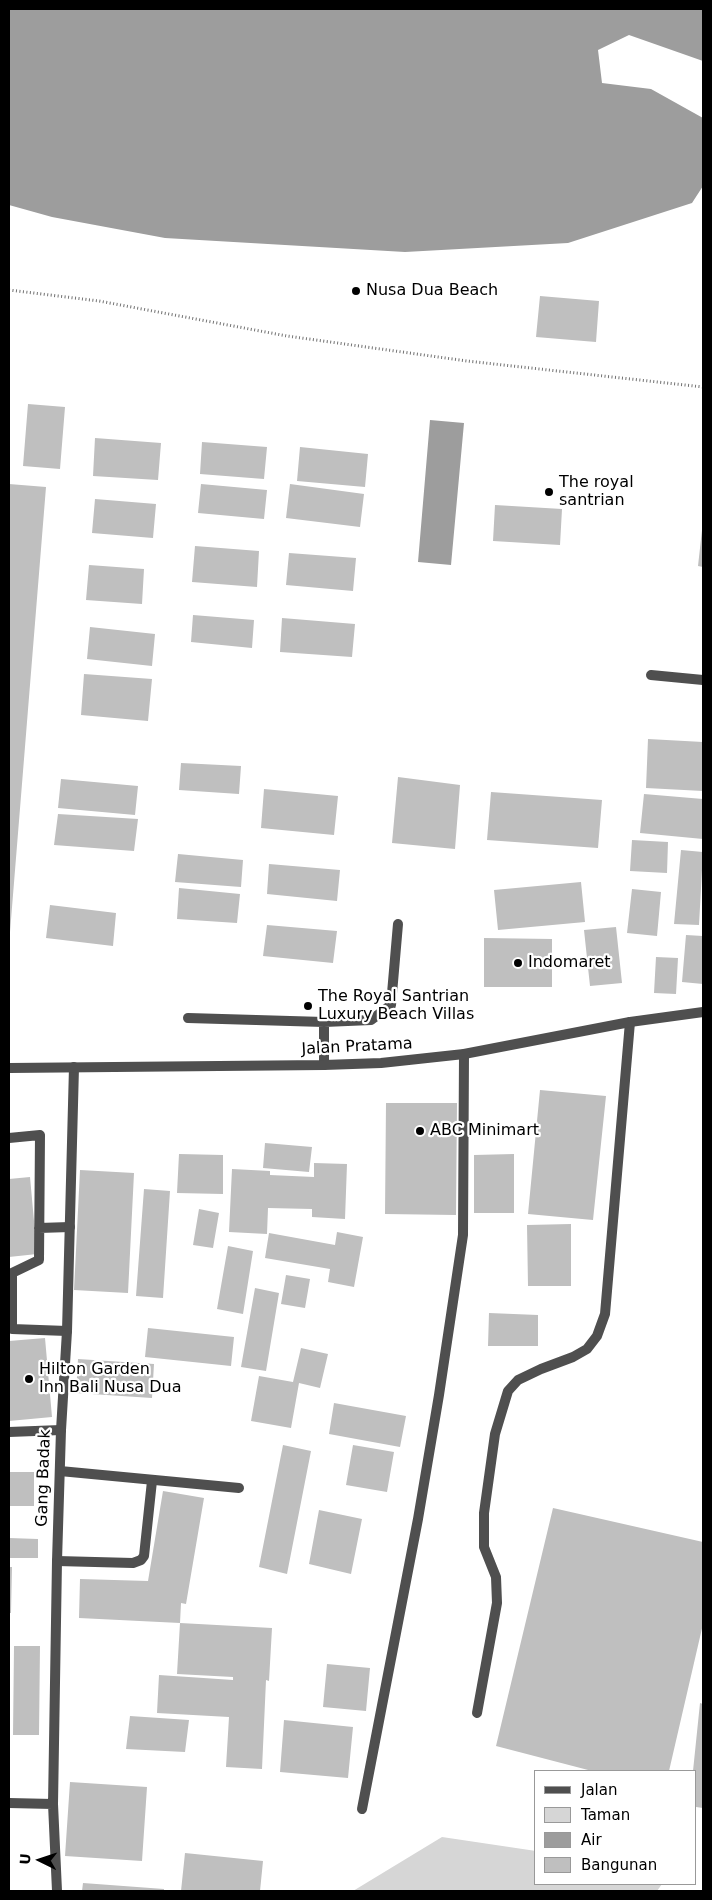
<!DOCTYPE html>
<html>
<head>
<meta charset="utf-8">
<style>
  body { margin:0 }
  #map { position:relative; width:712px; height:1900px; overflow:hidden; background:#fff; font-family:"DejaVu Sans",sans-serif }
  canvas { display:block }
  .frame { position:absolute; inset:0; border:10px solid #000; pointer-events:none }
  .legend { position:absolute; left:534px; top:1770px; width:162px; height:115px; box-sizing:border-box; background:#fff; border:1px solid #999; margin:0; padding:6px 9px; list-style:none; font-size:15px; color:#000 }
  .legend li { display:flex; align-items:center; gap:10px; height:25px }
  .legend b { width:25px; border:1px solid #999 }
  .north { position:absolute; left:15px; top:1835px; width:50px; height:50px; -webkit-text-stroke:4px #fff; paint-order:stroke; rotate:274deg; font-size:14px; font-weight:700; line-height:20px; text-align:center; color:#000 }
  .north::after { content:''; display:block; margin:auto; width:18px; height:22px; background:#000; clip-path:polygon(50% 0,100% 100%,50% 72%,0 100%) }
</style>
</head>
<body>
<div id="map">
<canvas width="712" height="1900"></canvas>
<div class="frame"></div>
<ul class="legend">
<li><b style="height:6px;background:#4f4f4f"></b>Jalan</li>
<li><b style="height:14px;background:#d6d6d6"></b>Taman</li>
<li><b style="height:14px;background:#9d9d9d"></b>Air</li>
<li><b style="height:14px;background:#bfbfbf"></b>Bangunan</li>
</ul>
<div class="north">U</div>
</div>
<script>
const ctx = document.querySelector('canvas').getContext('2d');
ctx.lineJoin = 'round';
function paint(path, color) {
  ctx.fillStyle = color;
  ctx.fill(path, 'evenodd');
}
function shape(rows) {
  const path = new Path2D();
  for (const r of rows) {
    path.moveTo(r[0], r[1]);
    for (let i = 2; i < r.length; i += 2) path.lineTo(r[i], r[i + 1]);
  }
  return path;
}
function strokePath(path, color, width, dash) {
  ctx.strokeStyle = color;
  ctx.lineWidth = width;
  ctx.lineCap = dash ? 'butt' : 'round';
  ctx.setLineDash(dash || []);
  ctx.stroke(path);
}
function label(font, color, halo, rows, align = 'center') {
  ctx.font = font + ' "DejaVu Sans",sans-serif';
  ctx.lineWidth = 4.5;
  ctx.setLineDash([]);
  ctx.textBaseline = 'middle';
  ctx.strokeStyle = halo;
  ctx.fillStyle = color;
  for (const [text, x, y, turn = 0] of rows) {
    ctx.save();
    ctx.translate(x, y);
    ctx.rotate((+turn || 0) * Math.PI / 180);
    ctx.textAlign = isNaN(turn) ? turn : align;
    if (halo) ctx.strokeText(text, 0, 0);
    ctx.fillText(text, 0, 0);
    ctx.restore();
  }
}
const green = shape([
  [442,1837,536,1851,536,1884,662,1884,657,1891,353,1891]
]);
const water = shape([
  [9,9,703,9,703,61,629,35,598,50,602,83,651,89,703,118,703,186,692,203,568,243,405,252,165,238,52,217,9,205],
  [430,420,464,423,451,565,418,562]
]);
const building = shape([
  [540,296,599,301,596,342,536,337],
  [28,404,65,407,60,469,23,466],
  [95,438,161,443,158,480,93,476],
  [202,442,267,447,264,479,200,474],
  [300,447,368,454,365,487,297,481],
  [9,484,46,487,10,932,9,932],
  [201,484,267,490,264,519,198,513],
  [290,484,364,494,360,527,286,518],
  [95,499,156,504,153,538,92,533],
  [495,505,562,509,560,545,493,541],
  [702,530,703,530,703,567,698,566],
  [195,546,259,551,257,587,192,582],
  [289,553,356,558,353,591,286,585],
  [89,565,144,569,142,604,86,600],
  [193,615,254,620,252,648,191,642],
  [282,618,355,624,352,657,280,652],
  [90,627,155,634,152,666,87,659],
  [84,674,152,679,148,721,81,715],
  [648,739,703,742,703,791,646,788],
  [181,763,241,766,239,794,179,790],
  [398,777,460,785,455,849,392,843],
  [61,779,138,786,135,815,58,808],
  [264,789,338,796,334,835,261,828],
  [491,792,602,800,598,848,487,840],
  [644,794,703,799,703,839,640,833],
  [58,814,138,819,134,851,54,845],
  [632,840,668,842,667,873,630,871],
  [681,850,703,852,699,925,674,924],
  [178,854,243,860,241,887,175,882],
  [269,864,340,870,337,901,267,894],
  [581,882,585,922,498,930,494,890],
  [179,888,240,894,237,923,177,919],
  [632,889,661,892,657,936,627,933],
  [50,905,116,913,113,946,46,938],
  [267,925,337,931,333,963,263,956],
  [616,927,622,983,590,986,584,930],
  [686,935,703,936,703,984,682,982],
  [484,938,552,939,552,987,484,987],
  [656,957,678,958,676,994,654,993],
  [540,1090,606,1096,593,1220,528,1214],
  [386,1103,457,1103,456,1215,385,1214],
  [265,1143,312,1147,309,1172,263,1168],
  [179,1154,223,1155,223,1194,177,1193],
  [514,1154,514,1213,474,1213,474,1155],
  [314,1163,347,1164,345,1219,312,1217,312,1209,268,1208,267,1234,229,1232,232,1169,270,1171,270,1175,314,1177],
  [80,1170,134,1173,128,1293,74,1290],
  [30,1177,37,1254,9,1257,9,1179],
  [144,1189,170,1191,163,1298,136,1296],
  [199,1209,219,1213,213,1248,193,1245],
  [571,1224,571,1286,528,1286,527,1225],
  [337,1232,363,1237,354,1287,328,1282,330,1269,265,1258,269,1233,335,1245],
  [228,1246,253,1251,243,1314,217,1309],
  [286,1275,310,1279,305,1308,281,1304],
  [255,1288,279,1293,266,1371,241,1367],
  [489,1313,538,1315,538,1346,488,1346],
  [148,1328,234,1337,231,1366,145,1357],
  [45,1338,52,1417,9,1421,9,1341],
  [301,1348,328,1354,320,1388,299,1383,291,1428,251,1421,259,1376,293,1382],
  [78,1359,154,1364,152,1398,76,1393],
  [334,1403,406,1416,400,1447,329,1434],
  [283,1445,311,1451,287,1574,259,1567],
  [353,1445,394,1452,387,1492,346,1485],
  [9,1472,34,1472,34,1506,9,1506],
  [163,1491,204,1498,186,1604,181,1603,180,1623,79,1618,80,1579,148,1581],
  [553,1508,703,1542,703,1624,669,1771,592,1771,496,1746],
  [319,1510,362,1519,351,1574,309,1564],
  [9,1538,38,1539,38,1558,9,1558],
  [9,1567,12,1567,11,1613,9,1613],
  [180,1623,272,1628,269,1681,266,1680,262,1769,226,1767,229,1717,157,1713,159,1675,233,1680,233,1677,177,1674],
  [14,1646,40,1646,39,1735,13,1735],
  [327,1664,370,1668,366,1711,323,1707],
  [700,1703,703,1704,703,1808,696,1807,696,1771,693,1771],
  [130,1716,189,1720,185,1752,126,1749],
  [284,1720,353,1727,348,1778,280,1772],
  [70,1782,147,1787,142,1861,65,1856],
  [185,1853,263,1861,260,1891,181,1891],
  [83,1883,164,1889,164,1891,82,1891]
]);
const path = shape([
  [9,290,99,301,287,336,467,361,703,387]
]);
const service = shape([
  [188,1018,324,1022],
  [324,1065,324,1022,371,1020,391,1005,398,924],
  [9,1138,40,1135,39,1260,12,1273,12,1329,67,1331],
  [39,1228,70,1227],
  [9,1432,61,1430],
  [57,1561,133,1563,141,1560,144,1556,152,1481]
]);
const minor = shape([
  [651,675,703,680],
  [60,1471,239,1488],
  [477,1713,497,1603,496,1577,484,1547,484,1513,495,1434,508,1391,518,1380,541,1369,573,1357,587,1349,597,1336,605,1314,630,1022],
  [9,1803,53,1804],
  [362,1809,418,1519,439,1395,463,1235,464,1054],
  [57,1891,53,1804,57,1561,61,1430,67,1331,74,1067]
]);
const tertiary = shape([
  [9,1068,324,1065,381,1063,464,1054,630,1022,703,1012]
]);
const markers = [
  [356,291,5,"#000"],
  [549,492,5,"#000"],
  [518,963,5,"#000"],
  [308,1006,5,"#000"],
  [420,1131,5,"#000"],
  [29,1379,5,"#000"]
];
const poiNames = [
  ["Nusa Dua Beach",366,291],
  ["The royal",559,483],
  ["santrian",559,501],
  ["Indomaret",528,963],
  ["The Royal Santrian",318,997],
  ["Luxury Beach Villas",318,1015],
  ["ABC Minimart",430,1131],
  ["Hilton Garden",39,1370],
  ["Inn Bali Nusa Dua",39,1388]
];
const streetNames = [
  ["Jalan Pratama",357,1047,-3],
  ["Gang Badak",44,1478,-88]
];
paint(green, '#d6d6d6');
paint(water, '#9d9d9d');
paint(building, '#bfbfbf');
strokePath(path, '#717171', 3, [1, 2.5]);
strokePath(service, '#4f4f4f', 10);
strokePath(minor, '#4f4f4f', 10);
strokePath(tertiary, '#4f4f4f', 10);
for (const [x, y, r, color] of markers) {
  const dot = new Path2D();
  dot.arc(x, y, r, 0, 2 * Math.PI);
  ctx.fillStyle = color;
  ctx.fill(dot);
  strokePath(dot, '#fff', 2);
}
label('16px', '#000', '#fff', poiNames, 'left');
label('16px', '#000', '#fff', streetNames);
</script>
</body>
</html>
